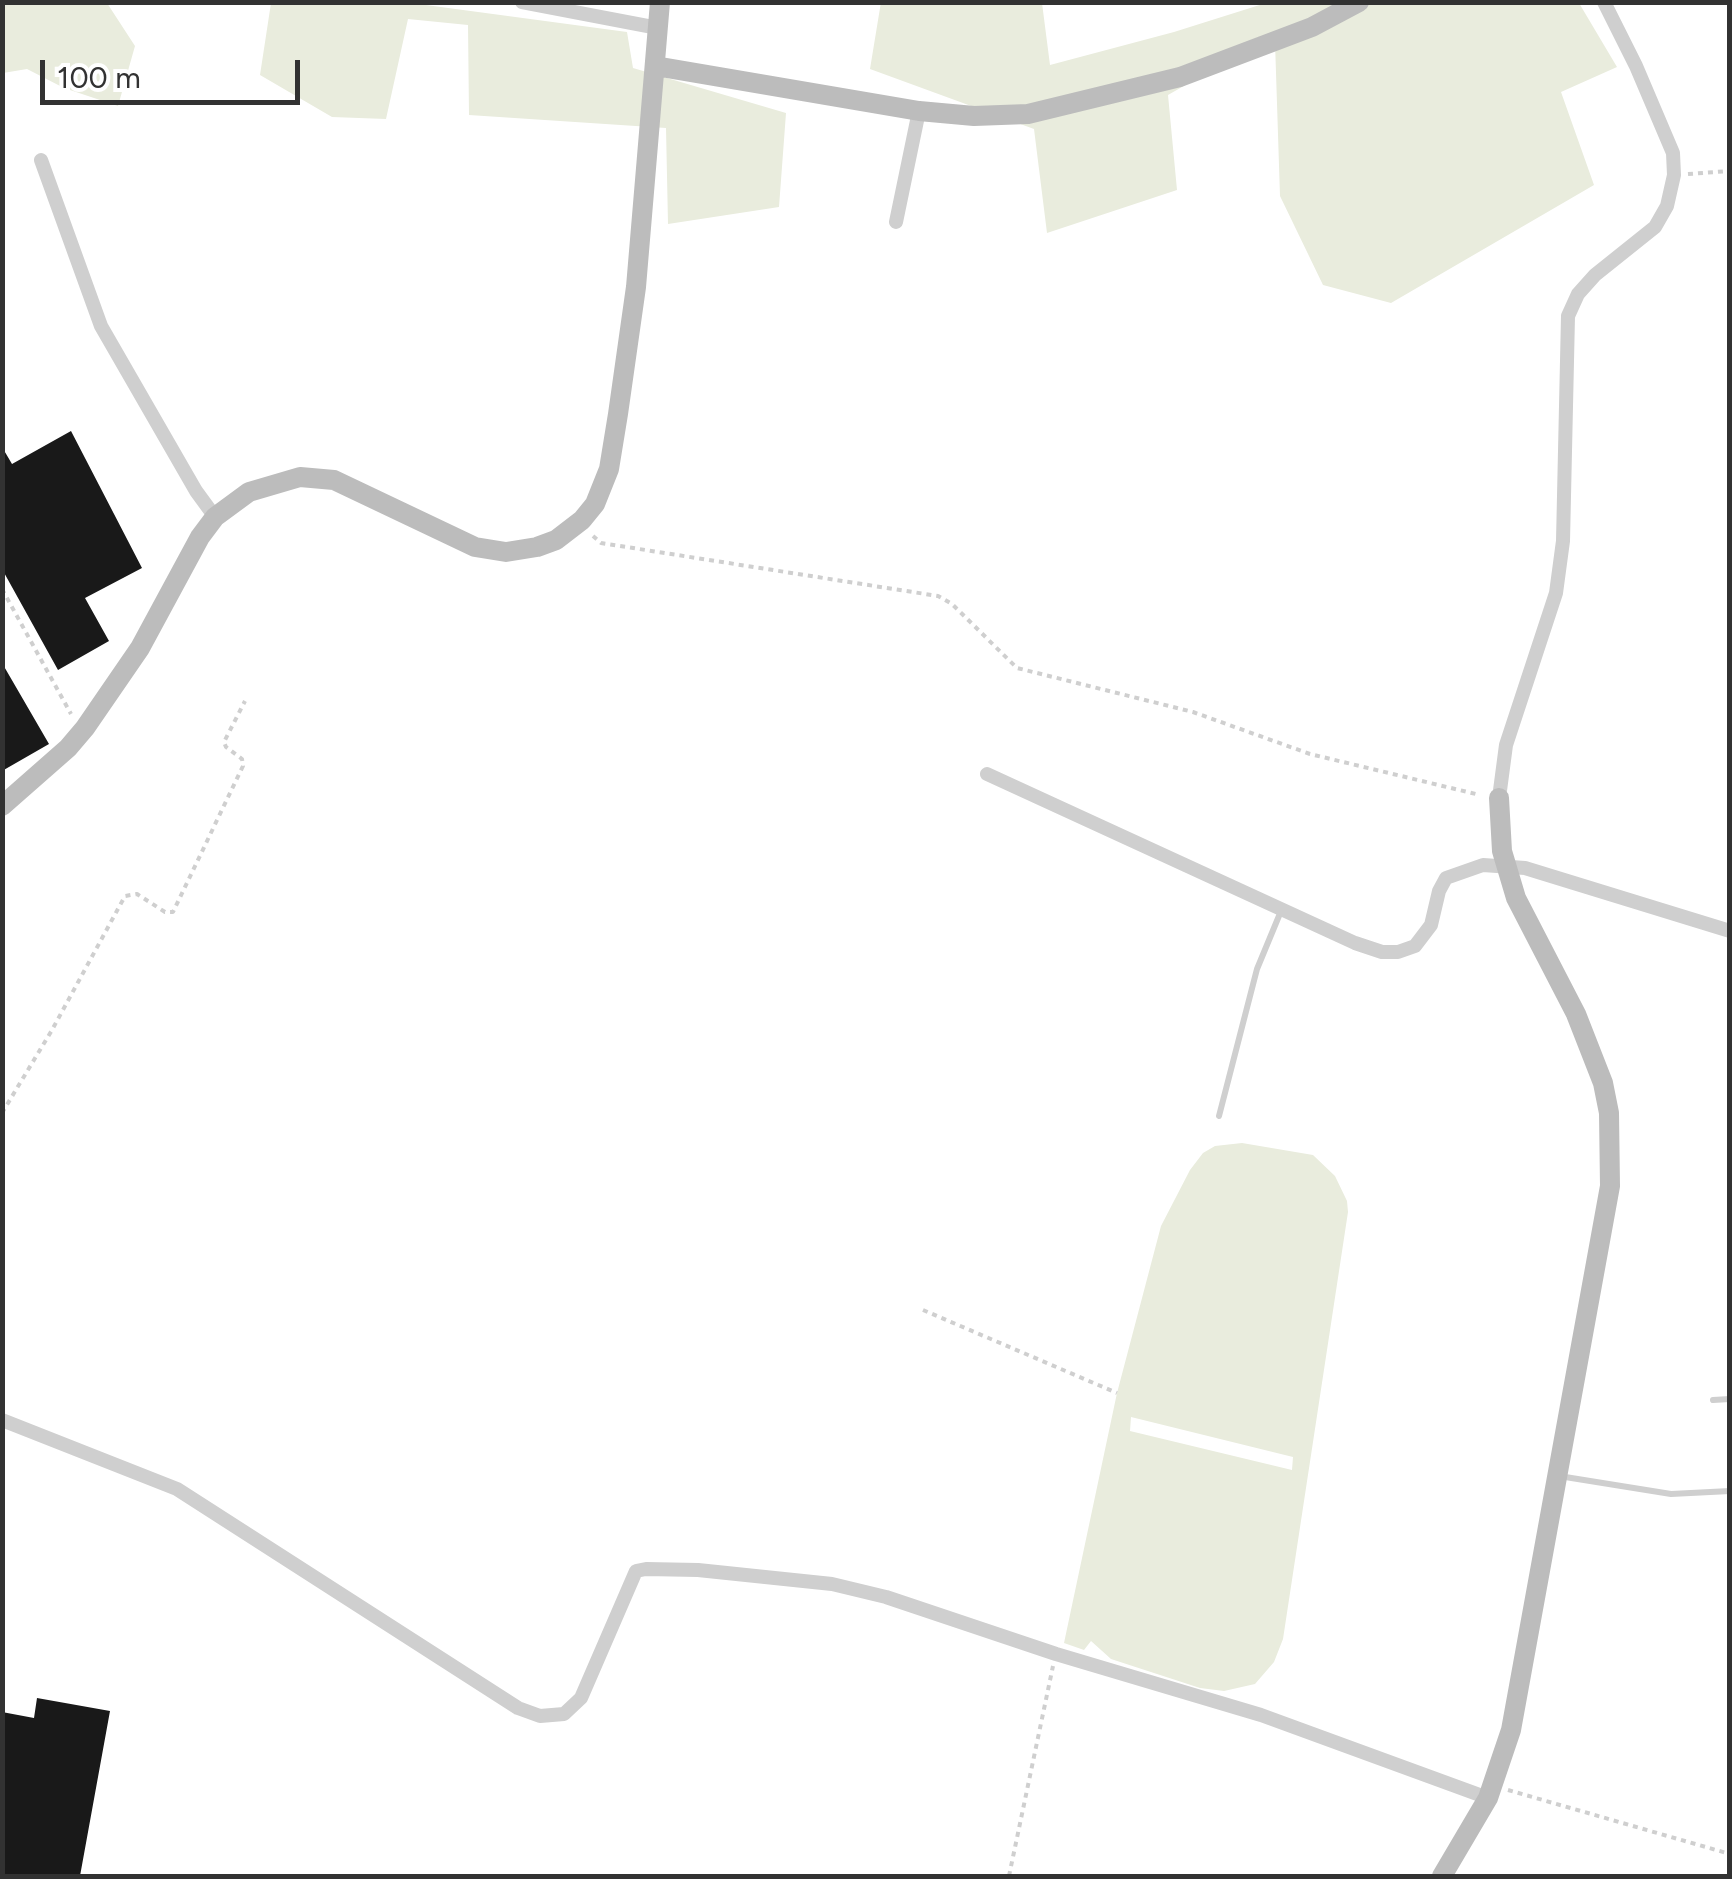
<!DOCTYPE html>
<html>
<head>
<meta charset="utf-8">
<style>
  body { margin:0 }
  #map { position:relative; width:1732px; height:1879px; overflow:hidden; background:#fff; font-family:Figtree,sans-serif }
  canvas { display:block }
  .frame { position:absolute; inset:0; border:5px solid #323232; pointer-events:none }
  .scale { position:absolute; left:40px; top:60px; width:260px; height:45px; box-sizing:border-box; border:5px solid #323232; border-top:0; padding-left:12px; font-size:30px; line-height:35px; white-space:nowrap; color:#323232; -webkit-text-stroke:8px #fff; paint-order:stroke }
</style>
</head>
<body>
<div id="map">
<canvas width="1732" height="1879"></canvas>
<div class="frame"></div>
<div class="scale">100 m</div>
</div>
<script>
const ctx = document.querySelector('canvas').getContext('2d');
ctx.lineJoin = 'round';
function paint(path, color) {
  ctx.fillStyle = color;
  ctx.fill(path, 'evenodd');
}
function shape(rows) {
  const path = new Path2D();
  for (const r of rows) {
    path.moveTo(r[0], r[1]);
    for (let i = 2; i < r.length; i += 2) path.lineTo(r[i], r[i + 1]);
  }
  return path;
}
function strokePath(path, color, width, dash) {
  ctx.strokeStyle = color;
  ctx.lineWidth = width;
  ctx.lineCap = dash ? 'butt' : 'round';
  ctx.setLineDash(dash || []);
  ctx.stroke(path);
}
const green = shape([
  [881,2,1042,3,1050,65,1174,32,1266,3,1579,3,1617,67,1561,92,1594,185,1391,303,1323,285,1280,196,1275,42,1217,67,1168,95,1177,190,1047,233,1034,129,870,69],
  [2,3,107,3,135,46,118,106,64,88,27,69,3,73],
  [271,3,411,3,627,32,633,68,786,113,779,207,668,224,666,128,469,115,468,25,408,19,386,119,332,117,260,75],
  [1242,1143,1313,1155,1335,1176,1347,1201,1348,1212,1283,1639,1274,1662,1255,1684,1224,1691,1200,1688,1111,1659,1091,1641,1084,1650,1064,1643,1117,1393,1161,1226,1190,1170,1203,1153,1215,1146],
  [1131,1417,1293,1457,1292,1470,1130,1431]
]);
const building = shape([
  [71,431,142,568,85,598,109,641,58,670,2,569,2,447,12,464],
  [2,663,49,744,2,771],
  [37,1698,110,1711,80,1876,2,1876,2,1712,34,1718]
]);
const path = shape([
  [1688,174,1730,171],
  [593,536,601,543,938,596,952,604,1017,668,1193,712,1310,754,1480,795],
  [2,589,71,714],
  [2,1113,52,1030,125,896,137,894,165,912,173,912,243,766,242,759,226,747,224,742,245,701],
  [923,1310,1117,1393],
  [1508,1790,1730,1854],
  [1009,1876,1053,1666]
]);
const lane = shape([
  [1219,1116,1257,969,1281,911],
  [1713,1400,1730,1399],
  [1559,1476,1671,1494,1730,1491]
]);
const street = shape([
  [522,2,658,28],
  [41,160,101,326,196,491,215,517],
  [896,222,919,111],
  [987,774,1355,943,1382,952,1398,952,1415,946,1431,925,1439,891,1446,878,1483,865,1525,868,1730,931],
  [1499,798,1506,745,1556,593,1563,541,1568,316,1578,294,1595,275,1655,227,1667,206,1674,175,1673,153,1636,66,1604,2],
  [2,1420,177,1489,518,1708,540,1716,564,1714,581,1698,636,1571,646,1569,698,1570,832,1584,886,1597,1056,1654,1261,1715,1488,1798]
]);
const secondary = shape([
  [655,66,919,111,974,116,1028,114,1180,77,1312,27,1359,2],
  [2,806,68,748,85,728,140,648,200,537,215,517,249,492,300,477,334,480,475,547,506,552,537,547,556,540,582,520,595,504,609,469,618,414,636,287,660,2],
  [1442,1876,1488,1798,1511,1730,1610,1186,1609,1113,1603,1083,1576,1014,1516,898,1502,851,1499,798]
]);
paint(green, '#e9ecdd');
paint(building, '#191919');
strokePath(path, '#cfcfcf', 4, [5, 5]);
strokePath(lane, '#cfcfcf', 6);
strokePath(street, '#cfcfcf', 14);
strokePath(secondary, '#bcbcbc', 20);
</script>
</body>
</html>
